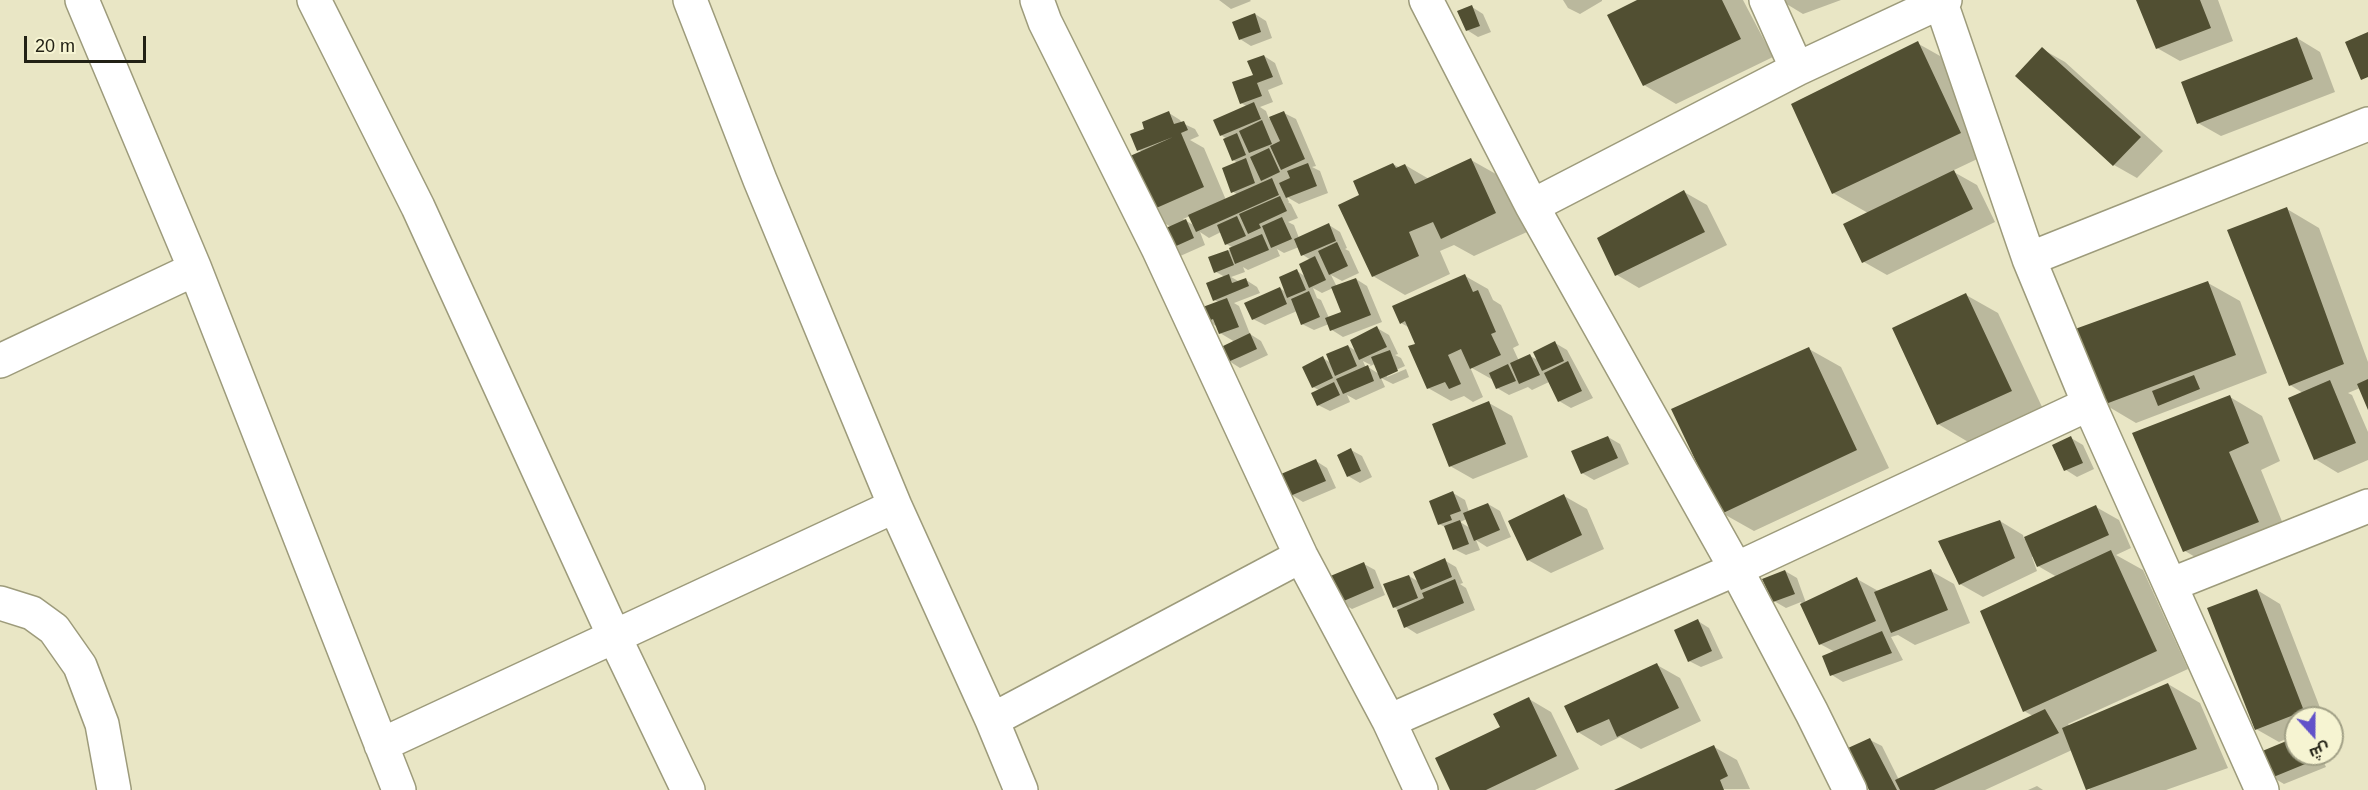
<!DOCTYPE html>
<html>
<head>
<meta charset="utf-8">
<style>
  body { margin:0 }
  #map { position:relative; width:2368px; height:790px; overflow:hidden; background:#e9e6c5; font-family:Helvetica,Cairo,sans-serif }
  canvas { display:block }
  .north { position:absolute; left:2284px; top:706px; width:60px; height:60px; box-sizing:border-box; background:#f6f4d2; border:2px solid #a1a086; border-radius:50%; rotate:159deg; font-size:16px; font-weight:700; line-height:24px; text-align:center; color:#222115 }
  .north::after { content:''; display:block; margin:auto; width:21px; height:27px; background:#6151c9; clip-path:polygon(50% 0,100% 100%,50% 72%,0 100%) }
  .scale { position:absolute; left:24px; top:36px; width:122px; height:27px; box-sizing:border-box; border:3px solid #222115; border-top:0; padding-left:8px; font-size:18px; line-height:21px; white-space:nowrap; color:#222115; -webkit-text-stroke:4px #f6f4d2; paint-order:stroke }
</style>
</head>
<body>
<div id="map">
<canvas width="2368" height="790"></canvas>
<div class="north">ش</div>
<div class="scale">20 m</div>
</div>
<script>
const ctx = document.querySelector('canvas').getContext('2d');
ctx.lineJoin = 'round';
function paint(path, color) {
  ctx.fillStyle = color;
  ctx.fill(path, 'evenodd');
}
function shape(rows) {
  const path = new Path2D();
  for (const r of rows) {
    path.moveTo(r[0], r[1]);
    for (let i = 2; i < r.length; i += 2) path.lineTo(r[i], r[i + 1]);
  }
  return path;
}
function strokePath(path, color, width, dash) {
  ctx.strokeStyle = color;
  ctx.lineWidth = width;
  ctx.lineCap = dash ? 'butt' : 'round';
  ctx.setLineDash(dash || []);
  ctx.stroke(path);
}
const shadow = shape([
  [1219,0,1250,0,1251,1,1231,9],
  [1563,0,1602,0,1602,1,1580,14,1568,8],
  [1641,0,1743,0,1773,57,1676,104,1644,85],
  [1780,0,1841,0,1803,14],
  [2138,0,2218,0,2233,41,2180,61,2157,48],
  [1472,7,1483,14,1491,32,1478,37,1467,30],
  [1255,14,1266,21,1272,38,1251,46,1240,39],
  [2297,38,2320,52,2335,92,2221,136,2198,123],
  [1917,43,1949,61,1992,152,1952,171,1977,185,1995,222,1887,275,1864,262,1868,213,1833,193],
  [2042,49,2065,62,2163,151,2137,178,2114,165,2018,76],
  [1264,56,1275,63,1283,84,1268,90,1273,102,1260,107,1266,111,1269,119,1284,113,1296,119,1316,166,1312,167,1320,171,1328,193,1299,204,1287,197,1289,202,1288,202,1291,204,1298,218,1288,222,1294,225,1299,238,1329,225,1340,232,1347,248,1345,249,1349,251,1359,273,1342,281,1331,275,1337,287,1356,279,1367,286,1382,322,1343,337,1332,330,1329,324,1314,330,1302,324,1297,311,1265,325,1253,319,1280,288,1287,293,1297,271,1306,277,1311,260,1303,255,1299,247,1284,253,1277,249,1280,256,1248,270,1243,267,1245,272,1231,277,1240,282,1246,280,1257,287,1260,293,1234,303,1239,306,1250,334,1261,341,1268,355,1240,368,1229,361,1235,342,1220,333,1218,327,1207,321,1219,302,1214,300,1225,277,1216,272,1210,258,1234,248,1226,244,1221,232,1209,238,1200,232,1205,245,1178,257,1171,227,1146,212,1143,152,1139,150,1146,129,1169,113,1180,120,1182,123,1195,129,1199,136,1190,140,1204,148,1226,200,1238,195,1232,191,1238,163,1233,160,1227,139,1221,135,1248,107,1241,103],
  [1190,216,1195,226,1183,219],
  [1313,288,1322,293,1333,288,1343,312,1329,318,1321,300,1317,298],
  [1471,160,1503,178,1527,232,1474,256,1454,245,1440,251,1450,274,1405,295,1373,276,1361,196,1393,164,1400,168,1405,165,1429,179],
  [1684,192,1707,205,1727,245,1639,288,1617,275],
  [2287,209,2319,228,2368,362,2368,406,2360,388,2348,393,2352,395,2368,432,2368,460,2338,473,2315,459,2303,393,2290,385],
  [1465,276,1488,289,1493,300,1501,305,1519,345,1513,348,1519,361,1530,356,1538,360,1555,343,1567,350,1593,398,1571,408,1559,401,1549,382,1532,390,1528,387,1509,395,1497,388,1495,381,1470,367,1483,397,1473,402,1464,396,1451,401,1428,388,1417,345,1410,328,1401,323],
  [2208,283,2240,301,2267,373,2136,423,2104,404],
  [1966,295,1998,313,2043,409,1970,443,1938,424],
  [1377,328,1389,335,1398,354,1395,355,1401,358,1405,366,1387,374,1387,377,1406,369,1409,377,1393,384,1381,378,1385,387,1356,400,1347,395,1350,402,1330,411,1318,405,1319,390,1313,387,1323,358,1331,363,1348,346,1356,351],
  [1363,361,1371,365,1366,368],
  [1375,364,1379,374,1368,367],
  [1809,349,1841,367,1889,468,1754,531,1722,513],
  [2230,397,2262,416,2280,461,2261,470,2290,541,2217,570,2185,551],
  [1489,403,1512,416,1528,457,1473,479,1450,466],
  [1608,437,1620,444,1629,464,1594,480,1582,473],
  [2071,438,2083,445,2094,469,2077,477,2066,470],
  [1351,450,1362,456,1372,477,1360,483,1348,476],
  [1316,461,1327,468,1336,488,1303,502,1292,495],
  [1453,493,1465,500,1469,512,1488,504,1500,511,1511,537,1487,547,1476,540,1480,550,1466,555,1454,549,1447,528,1439,524],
  [1467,519,1470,528,1460,522],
  [1564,496,1587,509,1604,549,1551,573,1528,560],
  [2096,507,2119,520,2131,548,2116,555,2143,570,2188,669,2068,724,2070,727,2168,684,2200,703,2228,768,2166,790,2090,790,2072,750,1985,790,1871,790,1870,740,1882,746,1899,780,2033,716,2024,711,2057,577,2038,566,2034,556,2032,557,2037,571,1983,597,1960,584,2000,521,2023,535,2024,539],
  [1444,560,1456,567,1463,583,1460,584,1466,588,1475,610,1417,634,1406,627,1398,610,1394,607,1409,576,1419,582],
  [1364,564,1375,570,1385,595,1352,609,1340,602],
  [1785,571,1797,578,1806,603,1857,579,1880,592,1931,571,1954,584,1970,623,1915,645,1898,635,1891,637,1903,660,1843,682,1832,675,1835,652,1820,644,1801,602,1786,608,1774,601],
  [2257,590,2280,604,2324,718,2296,718,2296,754,2320,754,2326,767,2284,784,2272,777,2287,742,2286,739,2279,742,2256,729],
  [1698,621,1709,628,1723,658,1701,667,1689,661],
  [1657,665,1680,678,1701,721,1641,749,1620,737,1601,746,1578,732],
  [1529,699,1551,712,1579,769,1535,790,1452,790,1502,728],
  [1714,747,1737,760,1750,789,1618,790],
  [2037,786,2043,790,2028,790]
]);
const building = shape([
  [1637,0,1722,0,1741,39,1643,86,1607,15],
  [2136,0,2200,0,2211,28,2156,49],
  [1472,5,1480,26,1466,31,1457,11],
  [1255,13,1261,32,1239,40,1232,22],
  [2368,32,2368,77,2361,80,2345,42],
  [2297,37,2313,79,2197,124,2181,82],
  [1918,41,1961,133,1832,194,1791,104],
  [2042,47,2141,137,2113,166,2015,76],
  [1264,55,1273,77,1257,83,1262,96,1240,104,1232,82,1253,75,1247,61],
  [1254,102,1261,119,1220,136,1213,120],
  [1169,111,1174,124,1184,121,1188,130,1181,133,1204,187,1145,213,1121,160,1173,137,1137,151,1130,134,1144,129,1142,122],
  [1284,111,1305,159,1281,170,1270,146,1280,141,1269,117],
  [1262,120,1272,144,1249,153,1239,131],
  [1237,133,1246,155,1232,161,1223,139],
  [1269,148,1280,172,1261,181,1250,157],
  [1246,158,1255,183,1231,193,1222,168],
  [1471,158,1496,213,1441,239,1433,222,1409,232,1419,256,1372,277,1338,205,1359,195,1353,181,1393,163,1396,168,1405,164,1415,184],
  [1308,163,1317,186,1286,198,1279,183,1290,178,1287,171],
  [1954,170,1973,209,1862,263,1843,224],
  [1272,178,1279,195,1196,232,1188,215],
  [1684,190,1705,232,1615,276,1597,238],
  [1280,196,1287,211,1259,224,1261,228,1248,234,1239,214],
  [2287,207,2344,364,2289,386,2227,230],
  [1237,216,1246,236,1225,245,1217,225],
  [1282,217,1292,239,1271,248,1262,226],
  [1186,219,1194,238,1165,251,1157,232],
  [1329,223,1336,241,1301,256,1294,239],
  [1262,234,1269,250,1235,264,1229,248],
  [1337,242,1348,266,1329,275,1318,251],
  [1228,250,1234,265,1214,273,1208,257],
  [1315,256,1326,280,1309,288,1299,264],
  [1297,269,1306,290,1287,298,1279,277],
  [1229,274,1232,283,1246,278,1249,286,1213,301,1206,283],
  [1465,274,1473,292,1478,290,1496,332,1491,334,1501,355,1470,369,1461,349,1448,355,1461,384,1449,389,1445,382,1427,389,1408,346,1415,344,1405,321,1400,324,1392,306],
  [1356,278,1371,315,1330,331,1325,318,1341,312,1331,287],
  [2208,281,2236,355,2103,405,2075,329],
  [1280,287,1287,304,1252,320,1244,303],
  [1309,291,1320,317,1301,325,1291,299],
  [1966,293,2012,391,1937,425,1892,328],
  [1227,298,1239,327,1219,334,1213,319,1206,322,1200,308],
  [1377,326,1387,347,1359,360,1350,340],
  [1250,333,1257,349,1228,362,1221,347],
  [1555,341,1564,361,1542,371,1533,352],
  [1348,345,1357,366,1335,376,1326,354],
  [1809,347,1857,450,1721,514,1671,409],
  [1390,350,1398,371,1380,379,1371,357],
  [1530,354,1540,375,1519,384,1510,363],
  [1323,356,1333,378,1312,388,1302,367],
  [1568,361,1582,391,1558,402,1544,373],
  [1508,364,1516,381,1496,389,1489,373],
  [1368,365,1374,381,1343,394,1336,379],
  [2194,375,2200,389,2158,406,2152,391],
  [2368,379,2368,410,2357,384],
  [2330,380,2356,443,2314,460,2288,398],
  [1334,382,1340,395,1317,406,1311,393],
  [2230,395,2249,443,2229,452,2259,522,2183,552,2132,433],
  [1489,401,1506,444,1449,467,1432,424],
  [1608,436,1618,458,1581,474,1571,451],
  [2071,436,2083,463,2064,471,2052,445],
  [1351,448,1361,471,1347,477,1337,455],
  [1316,459,1326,481,1290,496,1281,474],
  [1453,491,1461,511,1450,515,1452,520,1438,525,1429,501],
  [1564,494,1582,535,1527,561,1508,521],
  [1488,503,1500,530,1474,541,1463,513],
  [2096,505,2109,535,2037,567,2024,537],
  [1460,520,1469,544,1453,550,1444,526],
  [2000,520,2015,558,1959,585,1938,541],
  [2111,550,2157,651,2023,712,1980,611],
  [1445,558,1452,577,1421,590,1413,572],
  [1364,562,1374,588,1339,603,1328,577],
  [1931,569,1948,610,1891,633,1874,592],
  [1785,570,1795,594,1773,602,1762,579],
  [1409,575,1418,598,1393,608,1383,584],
  [1857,577,1876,621,1819,645,1800,604],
  [1455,579,1464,603,1404,628,1397,610,1424,598,1422,593],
  [2257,589,2304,711,2255,730,2207,608],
  [1698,619,1712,651,1688,662,1674,630],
  [1882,631,1892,653,1830,676,1822,656],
  [1657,663,1679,708,1617,737,1609,719,1577,733,1564,706],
  [2168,683,2197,749,2086,790,2062,728],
  [1529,697,1557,756,1486,790,1450,790,1435,758,1500,727,1493,714],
  [2045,709,2059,733,1934,790,1900,790,1895,780],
  [2296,737,2296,754,2312,754,2315,760,2271,778,2260,752],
  [1870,738,1897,790,1869,790,1848,748],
  [1714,745,1728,776,1720,780,1724,790,1614,790]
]);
const minor = shape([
  [82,0,195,269,399,790],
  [314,0,418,207,615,638,688,790],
  [690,0,760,180,895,506,992,720,1021,790],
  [1037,0,1045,22,1158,248,1301,556,1389,721,1421,790],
  [1426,0,1532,206,1736,569,1812,713,1850,790],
  [1766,0,1797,69],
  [1940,0,2029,259,2089,404,2262,790],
  [1532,206,1797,69,1945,0],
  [2029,259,2368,124],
  [0,361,195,269],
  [2170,585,2368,506],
  [0,603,32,613,54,629,80,666,102,724,114,790],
  [992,720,1301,556],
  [1389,721,1736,569,2089,404],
  [381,745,895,506]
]);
paint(shadow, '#0003');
paint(building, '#514f32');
strokePath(minor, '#9d9b7b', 36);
strokePath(minor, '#fff', 33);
</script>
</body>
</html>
